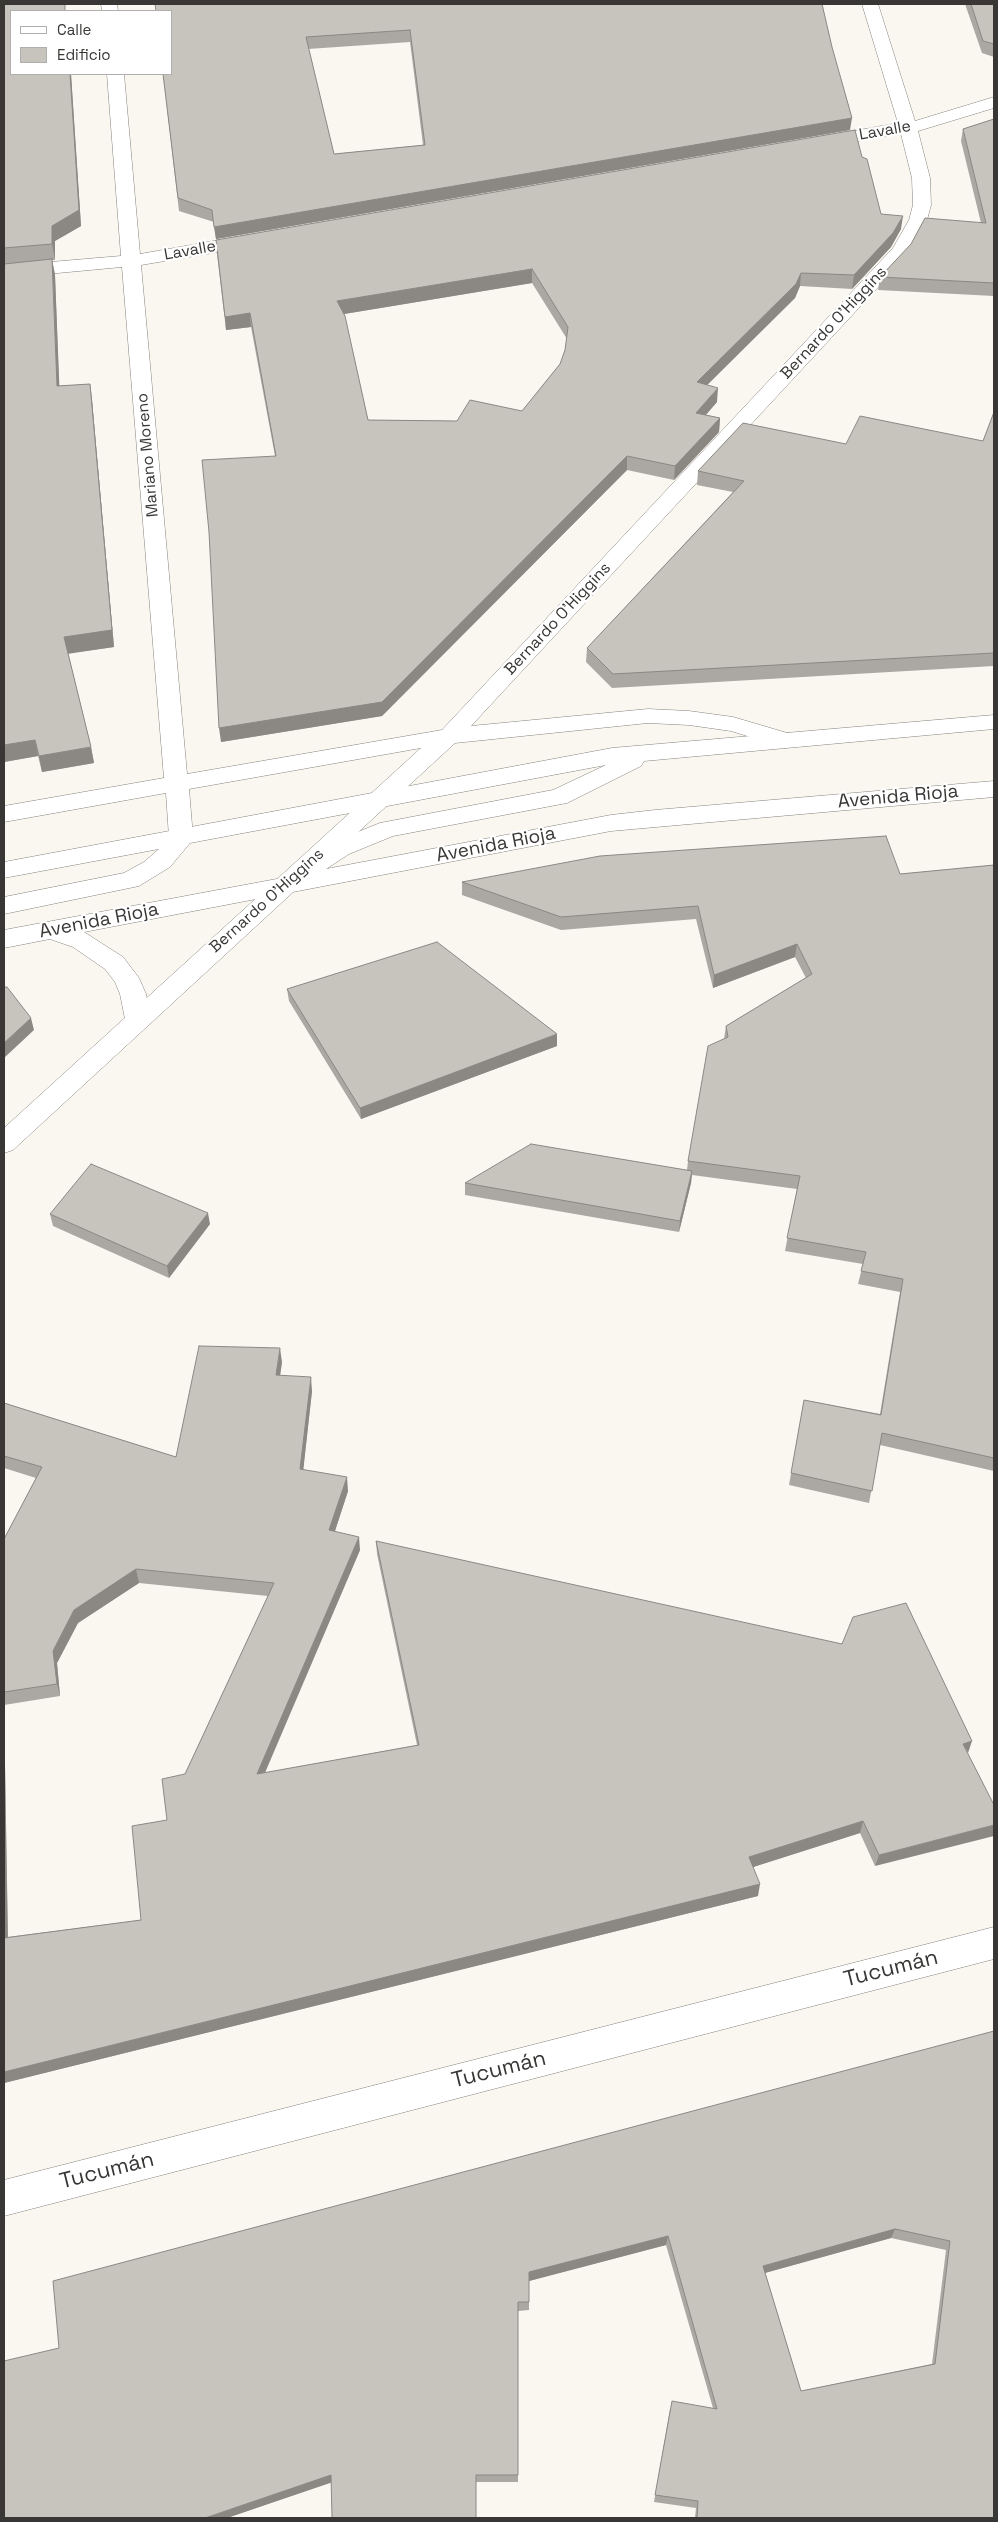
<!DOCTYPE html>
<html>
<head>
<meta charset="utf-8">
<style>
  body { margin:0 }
  #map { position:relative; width:998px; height:2522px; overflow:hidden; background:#faf7f1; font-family:"Space Grotesk",sans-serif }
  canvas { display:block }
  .frame { position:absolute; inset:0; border:5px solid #383735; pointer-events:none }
  .legend { position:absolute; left:10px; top:10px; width:162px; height:65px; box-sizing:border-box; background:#fff; border:1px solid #afafae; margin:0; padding:6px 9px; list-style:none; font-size:15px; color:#383735 }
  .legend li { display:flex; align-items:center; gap:10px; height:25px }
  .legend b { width:25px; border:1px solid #afafae }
</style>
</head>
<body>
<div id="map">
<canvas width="998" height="2522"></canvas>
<div class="frame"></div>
<ul class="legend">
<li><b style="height:6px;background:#fff"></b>Calle</li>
<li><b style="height:14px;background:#c7c3bd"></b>Edificio</li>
</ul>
</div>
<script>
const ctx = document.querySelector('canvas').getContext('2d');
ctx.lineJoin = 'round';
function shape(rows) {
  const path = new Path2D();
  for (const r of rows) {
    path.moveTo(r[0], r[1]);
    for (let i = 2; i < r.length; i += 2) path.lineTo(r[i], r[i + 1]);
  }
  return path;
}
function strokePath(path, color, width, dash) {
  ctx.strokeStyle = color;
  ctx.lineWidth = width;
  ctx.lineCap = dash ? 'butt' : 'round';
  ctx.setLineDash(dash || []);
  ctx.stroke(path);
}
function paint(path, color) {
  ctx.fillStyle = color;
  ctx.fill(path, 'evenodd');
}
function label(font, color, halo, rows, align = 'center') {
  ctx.font = font + ' "Space Grotesk",sans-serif';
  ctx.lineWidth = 4.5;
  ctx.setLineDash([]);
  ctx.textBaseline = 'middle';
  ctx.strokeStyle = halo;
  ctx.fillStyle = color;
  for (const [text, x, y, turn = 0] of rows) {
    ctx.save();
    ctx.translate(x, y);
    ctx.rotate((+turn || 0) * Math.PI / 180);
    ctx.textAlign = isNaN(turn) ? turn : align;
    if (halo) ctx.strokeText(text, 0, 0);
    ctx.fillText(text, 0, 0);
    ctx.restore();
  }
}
const minor = shape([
  [101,4,117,4,118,11,102,11,101,4],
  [862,4,878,4,915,121,994,97,994,108,918,131,930,178,931,205,927,220,908,255,471,726,648,709,689,711,733,717,794,735,797,740,794,745,786,748,731,731,689,725,648,723,455,743,13,1150,4,1153,4,1128,421,748,189,789,193,837,189,843,181,845,173,843,169,837,166,793,4,822,4,806,164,778,122,267,4,278,4,266,121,256,107,74,124,74,140,254,254,234,261,236,263,240,261,244,254,246,141,265,187,774,442,730,893,248,909,220,913,205,912,178,901,134,821,147,815,146,812,142,815,138,821,137,898,123,862,4],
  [994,1927,994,1959,4,2216,4,2180,994,1927]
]);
const secondary = shape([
  [994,715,994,729,644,761,641,766,567,803,393,836,349,854,326,869,611,815,655,810,994,781,994,797,611,831,84,932,123,957,139,978,146,994,151,1019,147,1026,138,1028,129,1026,125,1019,120,994,115,982,105,969,73,947,50,939,4,948,4,930,282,878,284,873,333,842,380,823,553,790,606,765,190,843,170,867,139,886,4,914,4,897,124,873,144,862,159,849,4,878,4,862,612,748,994,715]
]);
const wall = shape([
  [4,4,11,74,71,74,81,226,55,241,55,260,52,260,55,275,59,386,90,384,92,400,114,647,68,653,91,747,94,763,42,772,38,756,4,762],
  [822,4,850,130,216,239,214,222,179,211,163,74,171,11],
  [410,42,423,145,334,154,308,49],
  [965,4,994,4,994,57,982,53],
  [994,119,994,296,878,290,880,277,981,223,961,141,963,129],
  [862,157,881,214,901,229,891,247,852,289,800,286,795,298,707,385,717,402,706,415,720,418,719,432,674,480,627,470,382,716,221,742,275,456,251,327,226,330,217,254],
  [532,283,567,339,565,350,560,364,522,411,457,421,368,420,344,314],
  [994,412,994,666,612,688,586,662,587,648,733,492,697,485,698,471,846,444,983,441],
  [994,865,994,1471,880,1445,869,1503,789,1485,804,1400,880,1414,900,1292,858,1284,863,1264,785,1251,797,1189,692,1175,691,1183,679,1232,465,1195,465,1183,687,1170,688,1161,724,1039,726,1026,806,978,795,957,713,988,696,919,561,930,462,895,462,882,900,874],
  [287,989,557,1046,361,1119,289,1001],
  [50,1214,210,1224,169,1278,53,1226],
  [282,1362,280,1376,312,1391,303,1469,348,1491,335,1531,360,1550,265,1773,417,1745,377,1554,376,1541,972,1741,875,1866,860,1833,753,1867,758,1896,4,2083,4,1539,36,1478,4,1468,4,1403,176,1457],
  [139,1583,268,1596,185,1774,167,1820,141,1920,8,1937,4,1705,60,1696,57,1663,78,1623],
  [994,2031,994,2518,695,2518,696,2508,654,2502,670,2409,713,2408,666,2245,529,2281,529,2310,518,2311,518,2482,331,2482,227,2518,59,2348],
  [891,2238,946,2250,932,2364,801,2391,765,2273]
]);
const shadedWall = shape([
  [70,74,71,74,81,226,55,241,55,260,52,244,52,226],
  [852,118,850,130,216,239,214,227],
  [903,216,901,229,891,247,852,289,854,275],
  [52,259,55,275,60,402,57,386],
  [532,269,532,283,338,315,337,301],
  [801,273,800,286,795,298,696,396,697,382],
  [250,313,251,327,226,330,225,317],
  [90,384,92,400,114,647,67,654,64,637],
  [718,388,717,402,695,427,696,413],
  [720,418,719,432,674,480,675,466],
  [627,456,627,470,382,716,221,742,219,728],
  [35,740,38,756,4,762,4,745],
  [91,747,94,763,42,772,39,756],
  [797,944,795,957,713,988,714,975],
  [31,1018,34,1030,4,1058,4,1043],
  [557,1034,557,1046,361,1119,360,1108],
  [692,1171,691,1183,679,1232,680,1221],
  [208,1213,210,1224,169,1278,167,1266],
  [280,1348,282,1362,278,1389,276,1375],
  [311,1377,312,1391,302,1482,300,1469],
  [347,1477,348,1491,331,1543,329,1530],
  [359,1537,360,1550,259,1786,257,1774],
  [136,1569,139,1583,78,1623,57,1663,60,1696,57,1684,53,1651,74,1610],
  [4,1704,4,1705,8,1949,4,1939],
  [972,1741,968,1753,963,1744],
  [863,1821,860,1833,747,1869,749,1857],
  [994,1825,994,1836,875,1866,879,1855],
  [760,1884,758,1896,4,2083,4,2072],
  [895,2229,891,2238,761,2274,763,2266],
  [668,2236,666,2245,529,2281,529,2272],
  [331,2475,333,2482,227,2518,205,2518]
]);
const building = shape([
  [4,4,65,4,65,11,11,11,11,74,70,74,79,210,52,226,52,244,4,248,4,4],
  [155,4,822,4,832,47,852,118,214,227,212,210,178,198,163,74,171,74,171,11,156,11,155,4],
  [410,30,425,145,334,154,306,37,410,30],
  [971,4,994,4,994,44,983,41,971,4],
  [994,119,994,283,880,277,911,244,925,218,986,223,963,129,994,119],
  [855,130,862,157,867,159,881,214,903,216,893,233,854,275,801,273,796,284,697,382,718,388,696,413,720,418,675,466,627,456,382,702,219,728,209,532,202,460,276,456,250,313,225,317,216,240,855,130],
  [532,269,568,327,565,350,560,364,522,411,470,400,457,421,368,420,345,316,337,301,532,269],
  [52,259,57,386,90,384,112,630,64,637,91,747,39,756,35,740,4,745,4,264,52,259],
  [994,412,994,653,613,674,587,648,744,481,698,471,743,423,846,444,860,416,983,441,994,412],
  [886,836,900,874,994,865,994,1458,882,1433,872,1491,791,1473,804,1400,881,1415,903,1279,861,1271,866,1252,787,1238,800,1176,688,1161,708,1046,728,1037,726,1026,812,974,797,944,714,975,698,906,561,917,462,882,600,856,886,836],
  [437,942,557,1034,360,1108,287,989,437,942],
  [4,987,7,987,31,1018,4,1043,4,987],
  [531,1144,692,1171,680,1221,465,1183,531,1144],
  [91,1164,208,1213,167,1266,50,1214,91,1164],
  [199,1346,280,1348,276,1375,311,1377,300,1469,347,1477,329,1530,359,1537,257,1774,419,1745,376,1541,842,1644,853,1617,906,1603,972,1741,963,1744,994,1805,994,1825,879,1855,863,1821,749,1857,760,1884,4,2072,4,1938,141,1920,132,1826,167,1820,162,1779,185,1774,274,1583,136,1569,74,1610,53,1651,57,1684,4,1692,4,1539,42,1467,4,1456,4,1403,176,1457,199,1346],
  [994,2031,994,2518,697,2518,698,2501,655,2495,672,2401,717,2409,668,2236,529,2272,529,2302,518,2302,518,2475,476,2475,476,2518,332,2518,331,2475,205,2518,4,2518,4,2361,59,2348,53,2281,994,2031],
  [895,2229,950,2241,935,2364,801,2391,763,2266,895,2229]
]);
const farStreetnames = [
  ["Lavalle",885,131,-10],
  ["Lavalle",190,251,-10],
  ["Bernardo O'Higgins",834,323,-47],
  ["Mariano Moreno",148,455,-95],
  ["Bernardo O'Higgins",558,619,-47],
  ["Bernardo O'Higgins",267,901,-42]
];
const streetNames = [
  ["Avenida Rioja",898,797,-5],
  ["Avenida Rioja",496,845,-11],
  ["Avenida Rioja",99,921,-11]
];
const nearStreetnames = [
  ["Tucumán",891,1969,-14],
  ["Tucumán",499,2070,-14],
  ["Tucumán",107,2171,-14]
];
strokePath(minor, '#86837d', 1);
strokePath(secondary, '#86837d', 1);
paint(minor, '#fff');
paint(secondary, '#fff');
paint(wall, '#aba8a3');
paint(shadedWall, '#8b8884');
paint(building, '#c7c3bd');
strokePath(building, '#8b8884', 1);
label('16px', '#383735', '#fff', farStreetnames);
label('19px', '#383735', '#fff', streetNames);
label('22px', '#383735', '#fff', nearStreetnames);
</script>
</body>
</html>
